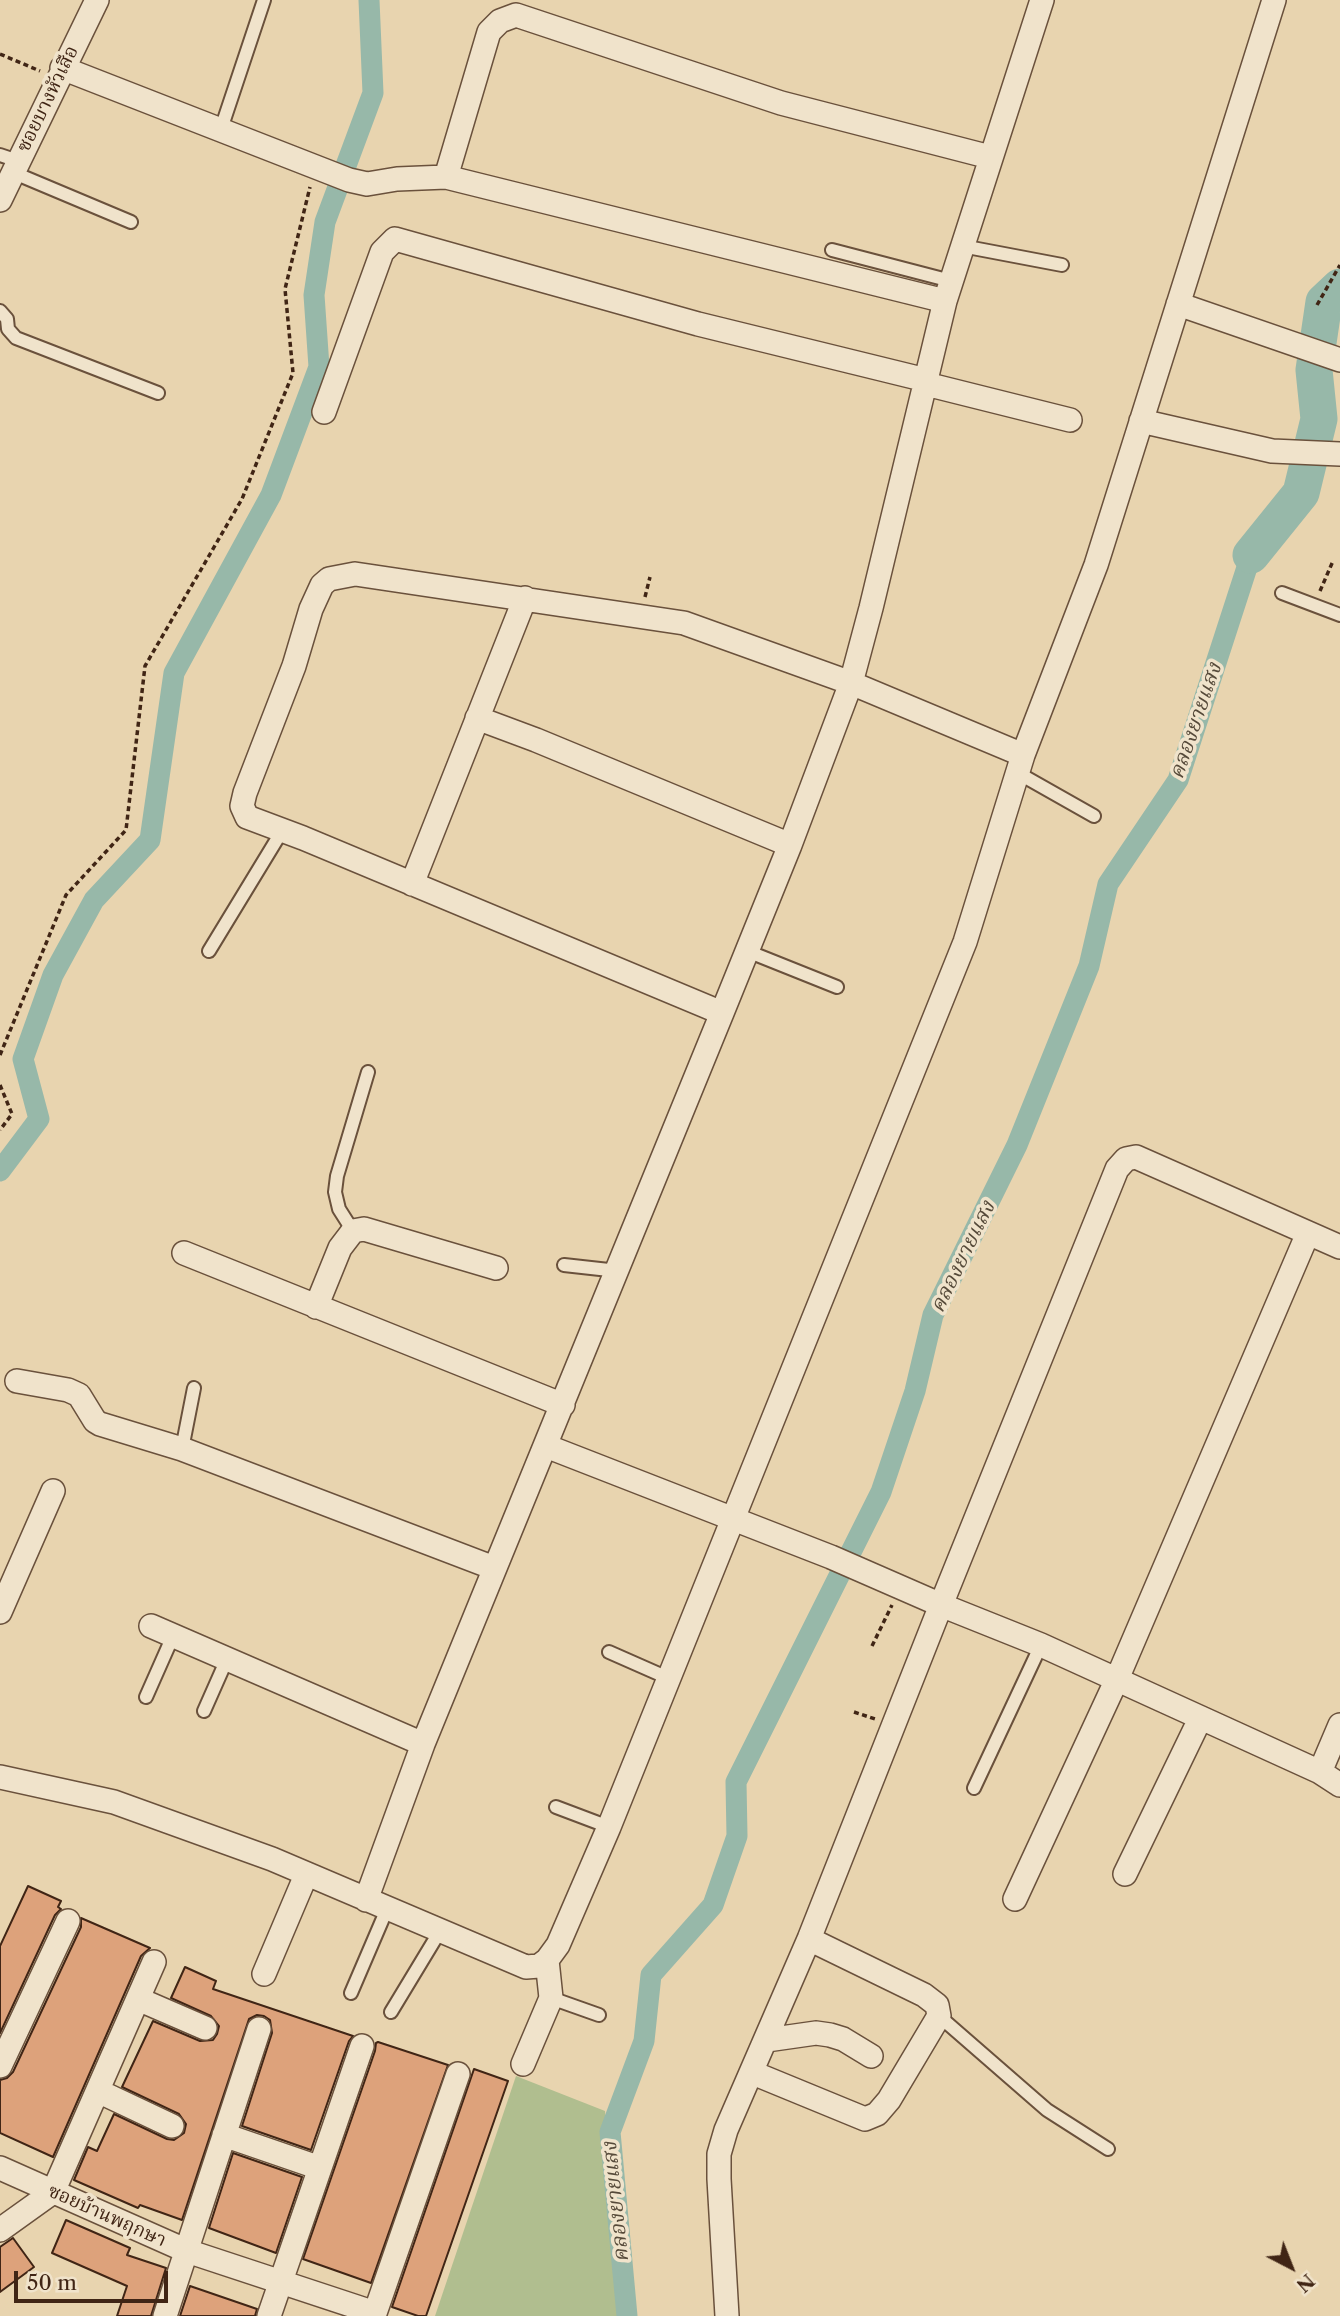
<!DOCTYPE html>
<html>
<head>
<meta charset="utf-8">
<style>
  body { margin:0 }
  #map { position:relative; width:1340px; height:2316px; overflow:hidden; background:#e8d4af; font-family:"Libre Caslon Text",serif }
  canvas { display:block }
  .north { position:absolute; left:1256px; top:2232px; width:70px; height:70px; -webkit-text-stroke:5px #f0e3cb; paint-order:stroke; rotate:138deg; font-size:19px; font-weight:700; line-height:28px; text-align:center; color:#402515 }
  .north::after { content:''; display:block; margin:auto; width:24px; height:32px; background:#402515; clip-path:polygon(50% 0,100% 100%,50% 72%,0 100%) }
  .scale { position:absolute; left:14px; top:2271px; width:154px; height:32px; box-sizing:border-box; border:4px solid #402515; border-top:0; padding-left:9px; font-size:21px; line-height:24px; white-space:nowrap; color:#402515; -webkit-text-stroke:5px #f0e3cb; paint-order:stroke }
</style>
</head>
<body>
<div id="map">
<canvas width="1340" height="2316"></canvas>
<div class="north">N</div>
<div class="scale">50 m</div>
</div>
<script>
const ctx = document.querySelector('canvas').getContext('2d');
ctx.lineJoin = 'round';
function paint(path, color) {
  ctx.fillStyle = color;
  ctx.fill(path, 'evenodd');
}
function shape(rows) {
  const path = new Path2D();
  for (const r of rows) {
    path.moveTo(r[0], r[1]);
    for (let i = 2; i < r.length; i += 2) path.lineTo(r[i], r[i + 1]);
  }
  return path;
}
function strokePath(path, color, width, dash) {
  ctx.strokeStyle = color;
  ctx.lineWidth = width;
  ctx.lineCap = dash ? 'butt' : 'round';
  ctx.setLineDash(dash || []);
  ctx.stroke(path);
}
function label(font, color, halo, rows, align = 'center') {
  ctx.font = font + ' "Libre Caslon Text","Noto Serif Thai",serif';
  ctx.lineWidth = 7;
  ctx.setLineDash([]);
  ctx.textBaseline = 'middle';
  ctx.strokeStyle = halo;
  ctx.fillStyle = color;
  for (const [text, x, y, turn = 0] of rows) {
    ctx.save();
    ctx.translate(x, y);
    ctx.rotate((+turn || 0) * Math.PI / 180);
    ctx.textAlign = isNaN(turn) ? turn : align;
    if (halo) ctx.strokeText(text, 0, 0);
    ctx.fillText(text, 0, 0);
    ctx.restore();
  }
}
const green = shape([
  [516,2076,605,2111,618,2316,435,2316]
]);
const canal = shape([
  [0,1171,39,1119,23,1059,53,975,94,900,150,840,174,673,271,495,319,367,314,295,325,222,373,93,369,0],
  [627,2316,610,2132,644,2041,651,1975,713,1905,737,1836,736,1782,881,1492,915,1391,933,1315,1017,1145,1089,966,1108,884,1178,780,1251,555]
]);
const river = shape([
  [1251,555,1301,493,1319,419,1314,370,1324,302,1340,287]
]);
const building = shape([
  [28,1886,61,1901,58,1907,61,1909,55,1915,0,2033,0,1946,28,1886],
  [81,1918,150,1948,141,1956,53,2157,0,2133,0,2080,7,2078,13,2072,81,1927,81,1918],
  [185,1967,216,1981,213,1989,353,2036,349,2041,311,2150,242,2126,272,2033,270,2020,264,2016,257,2015,249,2019,182,2220,140,2205,138,2208,74,2180,88,2147,97,2151,114,2114,167,2139,174,2140,184,2133,186,2124,179,2114,122,2087,153,2021,200,2041,213,2040,217,2034,219,2026,211,2016,171,1998,185,1967],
  [378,2042,448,2065,371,2283,303,2259,375,2051,376,2043,378,2042],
  [474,2069,508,2081,426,2316,418,2316,392,2307,474,2069],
  [233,2153,302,2177,276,2253,209,2228,233,2153],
  [66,2220,130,2248,127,2255,166,2268,151,2316,117,2316,127,2286,52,2253,66,2220],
  [13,2238,34,2267,0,2292,0,2247,13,2238],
  [190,2286,257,2309,255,2316,180,2316,190,2286]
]);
const path = shape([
  [0,54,40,71],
  [1317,305,1340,265],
  [1320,591,1333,561],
  [645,597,650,577],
  [0,1055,66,895,126,830,145,666,242,499,293,373,285,289,310,187],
  [0,1085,12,1114,0,1130],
  [872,1646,892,1605],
  [854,1712,875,1719]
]);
const service = shape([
  [221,129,264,0],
  [0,155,18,161],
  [12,172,131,222],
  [962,246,1062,265],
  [832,250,951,281],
  [0,311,7,319,8,329,16,338,158,393],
  [1282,593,1340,615],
  [1018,773,1094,816],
  [209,951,282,831],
  [747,951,837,987],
  [353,1231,339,1209,335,1192,337,1176,368,1072],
  [564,1265,618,1271],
  [182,1449,194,1388],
  [609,1652,668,1678],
  [146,1697,173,1636],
  [204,1711,227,1659],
  [974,1788,1041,1645],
  [556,1807,609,1827],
  [351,1993,387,1909],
  [551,1998,599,2015],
  [391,2012,440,1931],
  [939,2016,1047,2110,1108,2149]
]);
const minor = shape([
  [62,68,349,180,367,184,397,179,446,177,945,301],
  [446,177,489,32,500,21,516,15,781,103,990,157],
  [0,200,97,0],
  [1178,304,1340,360],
  [926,384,1070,420],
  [324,412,382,252,395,239,698,324,926,380],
  [1141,421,1272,451,1340,454],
  [477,718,536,740,790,845],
  [412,884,525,598],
  [722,1013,303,838,247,817,242,806,245,793,294,666,311,609,322,585,329,579,355,574,684,623,851,683,1023,755],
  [184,1253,563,1405],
  [316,1307,340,1248,353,1231,364,1229,496,1268],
  [17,1381,68,1390,79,1395,95,1421,100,1424,182,1449,494,1568],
  [546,1446,831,1557,941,1605,1041,1645,1320,1772,1340,1785],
  [0,1612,53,1491],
  [151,1626,423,1744],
  [1320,1772,1340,1725],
  [0,1777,114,1802,272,1859,526,1967,539,1966,547,1960,558,1945,609,1827,965,942,1023,755,1096,565,1274,0],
  [1125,1874,1200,1719],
  [1015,1899,1117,1679,1308,1233],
  [366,1900,423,1744,722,1013,790,845,851,683,871,608,945,301,1042,0],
  [264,1974,306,1875],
  [138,1999,205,2028],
  [767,2040,816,2033,830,2035,843,2039,871,2056],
  [523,2064,551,1998,547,1960],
  [0,2066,68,1921],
  [753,2073,865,2119,877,2114,889,2100,939,2016,937,2005,924,1995,809,1939],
  [98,2091,172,2126],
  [224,2135,320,2168],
  [0,2168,187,2251,375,2313],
  [0,2230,53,2192,154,1962],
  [165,2316,259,2029],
  [269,2316,362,2046],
  [374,2316,458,2074],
  [727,2316,719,2179,719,2154,726,2130,809,1939,941,1605,1117,1169,1126,1159,1136,1157,1340,1247]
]);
const streetNames = [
  ["ซอยบางหัวเสือ",48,99,-64],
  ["ซอยบ้านพฤกษา",107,2216,24]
];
const waterNames = [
  ["คลองยายแสง",1196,721,-71],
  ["คลองยายแสง",963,1257,-64],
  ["คลองยายแสง",616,2202,-96]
];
paint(green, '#b0be8f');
strokePath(canal, '#97b8a9', 21);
strokePath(river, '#97b8a9', 37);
paint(building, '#dda27b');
strokePath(building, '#402515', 2);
strokePath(service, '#6a513c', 16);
strokePath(minor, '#6a513c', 26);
strokePath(path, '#402515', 3.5, [5, 3.5]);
strokePath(service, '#f0e3cb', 12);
strokePath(minor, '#f0e3cb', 23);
label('19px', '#402515', '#f0e3cb', streetNames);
label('italic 21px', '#564a3a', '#f0e3cb', waterNames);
</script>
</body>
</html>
